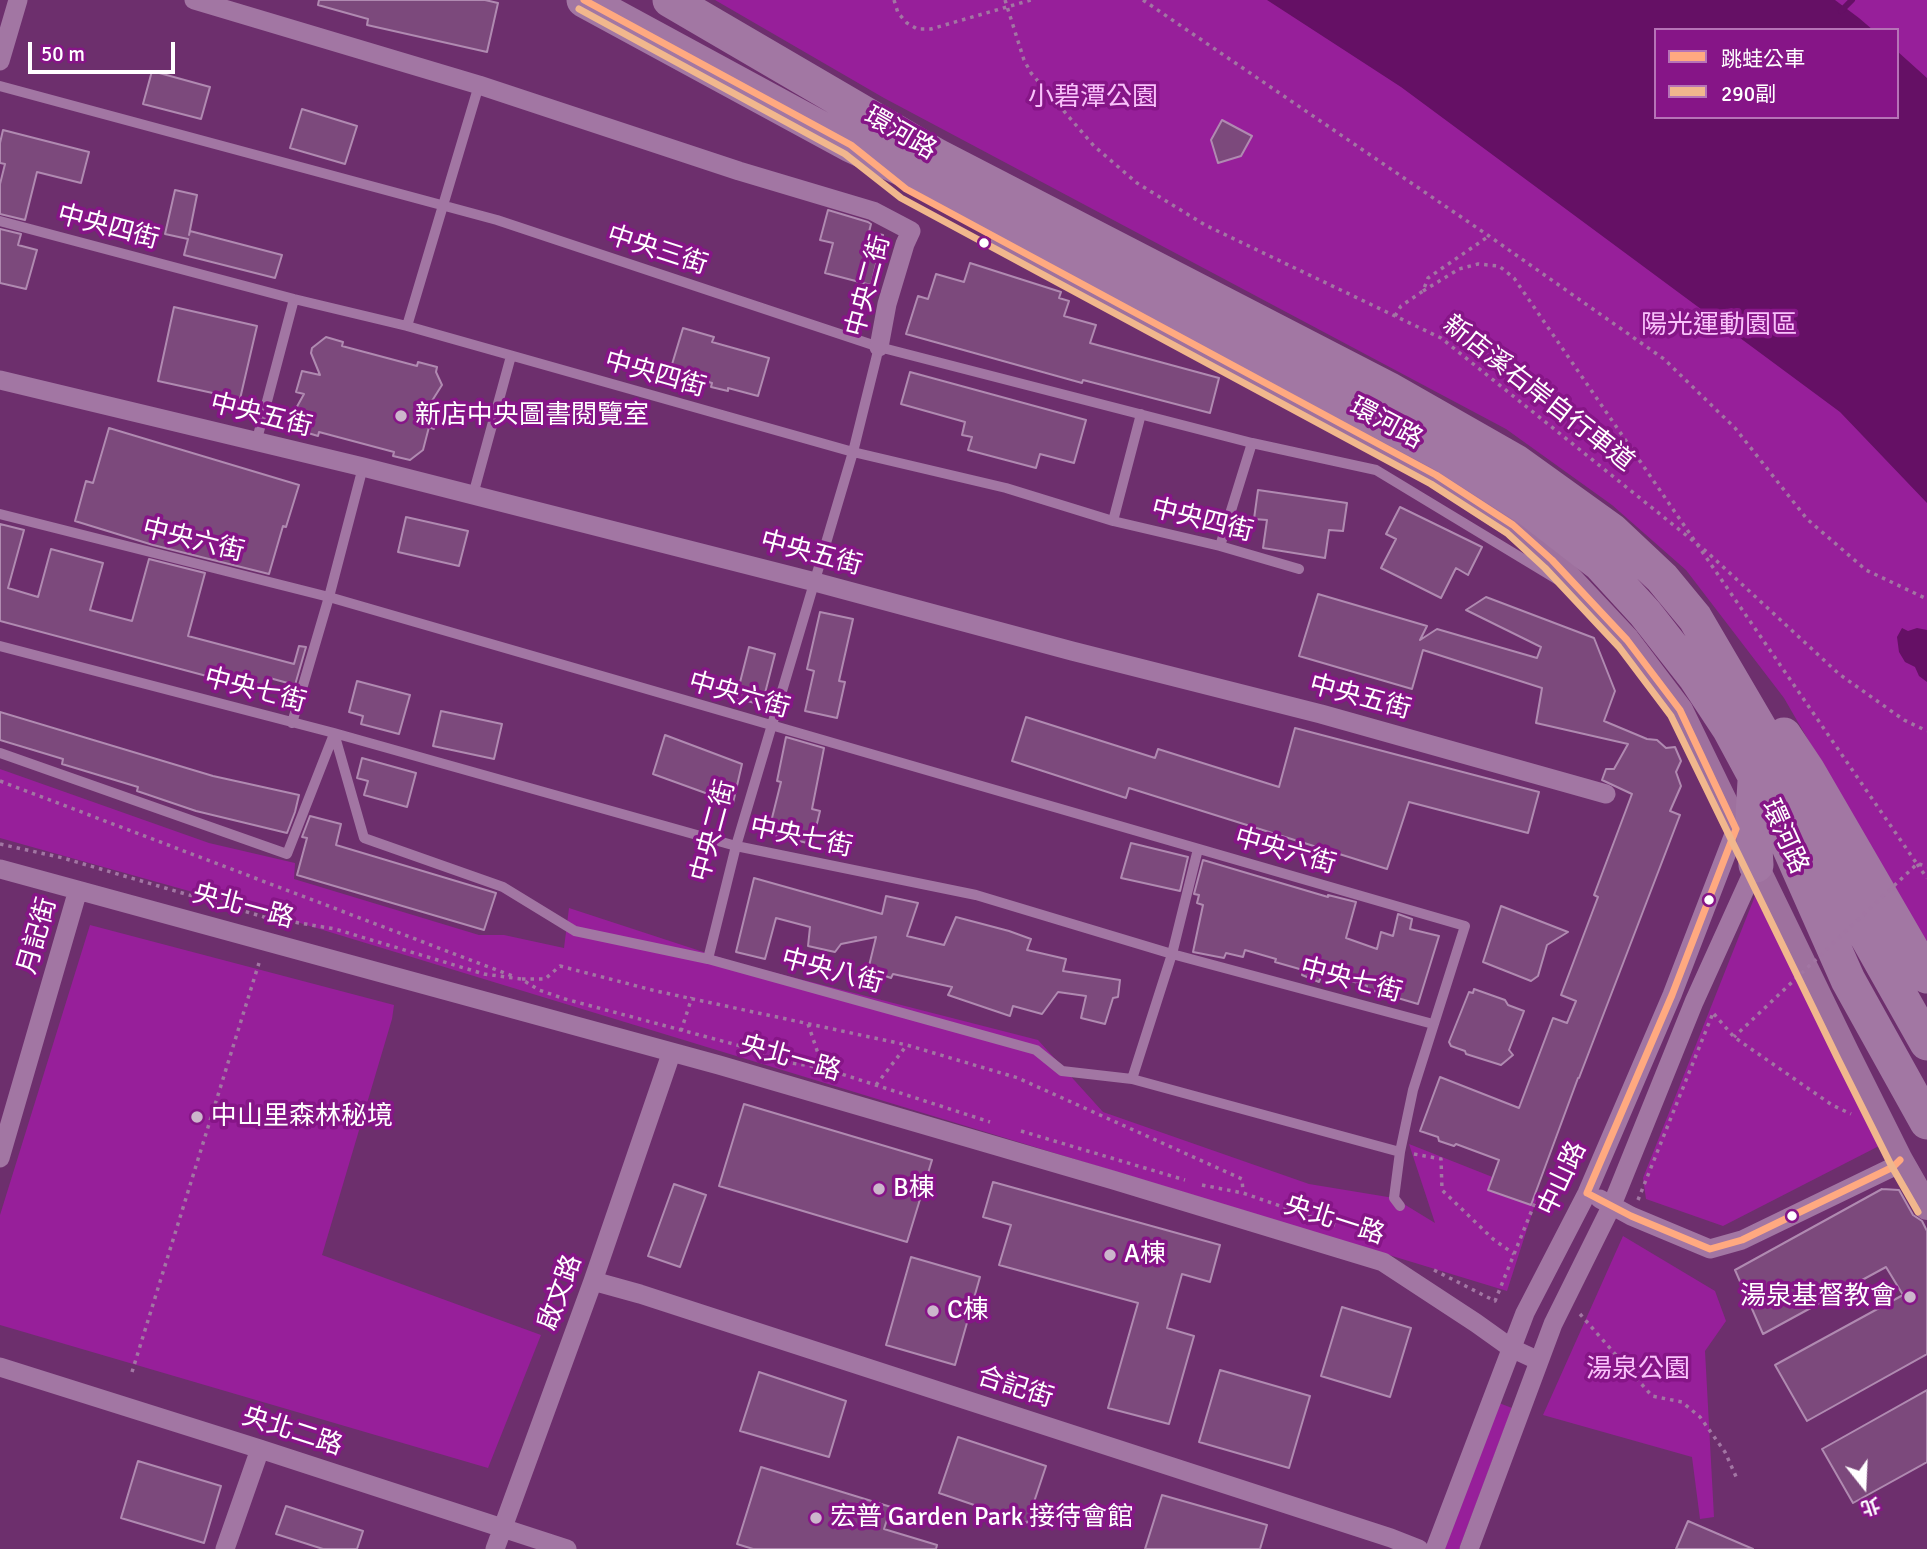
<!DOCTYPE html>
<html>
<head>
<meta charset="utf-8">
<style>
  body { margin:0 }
  #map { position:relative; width:1927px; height:1549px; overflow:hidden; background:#6d2f6d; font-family:Signika,"Noto Sans TC",sans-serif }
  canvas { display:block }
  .legend { position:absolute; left:1654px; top:28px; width:245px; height:91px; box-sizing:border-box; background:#861587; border:2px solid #b673b7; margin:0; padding:9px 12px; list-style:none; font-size:21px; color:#fff }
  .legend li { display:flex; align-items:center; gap:14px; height:35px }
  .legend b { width:35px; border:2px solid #b673b7 }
  .north { position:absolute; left:1829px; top:1451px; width:70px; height:70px; -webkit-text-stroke:5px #861587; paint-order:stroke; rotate:162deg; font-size:19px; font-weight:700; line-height:28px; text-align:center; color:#fff }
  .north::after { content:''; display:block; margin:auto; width:24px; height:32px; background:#fff; clip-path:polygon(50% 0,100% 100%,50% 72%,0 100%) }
  .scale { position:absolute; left:28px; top:42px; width:147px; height:32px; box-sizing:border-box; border:4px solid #fff; border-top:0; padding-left:9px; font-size:21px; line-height:24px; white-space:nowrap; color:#fff; -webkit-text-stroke:5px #861587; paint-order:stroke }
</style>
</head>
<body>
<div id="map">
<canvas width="1927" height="1549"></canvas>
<ul class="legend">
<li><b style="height:9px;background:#ffa980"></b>跳蛙公車</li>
<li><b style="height:9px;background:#f1b78d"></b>290副</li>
</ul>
<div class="north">北</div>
<div class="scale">50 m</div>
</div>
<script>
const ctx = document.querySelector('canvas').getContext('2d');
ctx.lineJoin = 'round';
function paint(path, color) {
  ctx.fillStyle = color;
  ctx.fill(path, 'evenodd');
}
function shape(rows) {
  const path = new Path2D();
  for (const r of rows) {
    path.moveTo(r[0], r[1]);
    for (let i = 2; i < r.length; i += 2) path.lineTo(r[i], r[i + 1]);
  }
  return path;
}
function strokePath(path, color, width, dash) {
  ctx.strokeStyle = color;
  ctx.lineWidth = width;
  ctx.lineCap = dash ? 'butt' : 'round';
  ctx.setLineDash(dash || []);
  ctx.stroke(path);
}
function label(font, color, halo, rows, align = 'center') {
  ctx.font = font + ' Signika,"Noto Sans TC",sans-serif';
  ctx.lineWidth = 7;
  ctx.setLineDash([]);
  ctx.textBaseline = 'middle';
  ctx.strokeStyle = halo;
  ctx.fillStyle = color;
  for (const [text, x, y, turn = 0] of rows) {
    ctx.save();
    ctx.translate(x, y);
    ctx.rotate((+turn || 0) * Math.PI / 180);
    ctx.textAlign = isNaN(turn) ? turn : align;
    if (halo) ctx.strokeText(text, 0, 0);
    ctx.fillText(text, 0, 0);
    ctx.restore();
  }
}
const green = shape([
  [715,0,1927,0,1927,946,1784,698,1686,570,1612,505,1506,429,884,98],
  [1656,30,1897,30,1897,117,1656,117],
  [0,769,209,843,295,863,294,879,479,935,504,935,564,948,569,908,737,963,1038,1040,1103,1112,1309,1184,1394,1198,1435,1223,1409,1144,1538,1195,1507,1291,264,912,0,838],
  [1755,896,1879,1146,1723,1226,1646,1199,1643,1178],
  [90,925,394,1005,392,1019,322,1255,541,1335,488,1468,0,1325,0,1215],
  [1623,1236,1715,1291,1726,1321,1705,1351,1714,1517,1700,1519,1692,1457,1543,1415],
  [1499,1403,1512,1408,1459,1549,1443,1549]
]);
const water = shape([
  [1267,0,1835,0,1859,18,1873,30,1656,30,1656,117,1897,117,1897,51,1927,78,1927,503,1840,412,1401,87],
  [1902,628,1908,631,1917,628,1927,630,1927,682,1919,676,1915,667,1905,662,1899,652,1897,637]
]);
const stream = shape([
  [1841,11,1852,0]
]);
const building = shape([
  [319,0,485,0,498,3,487,52,367,25,368,19,318,5,319,0],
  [152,71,210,87,201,119,143,104,152,71],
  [302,109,357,126,345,164,290,148,302,109],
  [1222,120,1252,136,1241,156,1218,163,1211,140,1222,120],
  [3,130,89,152,81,183,37,172,25,220,0,214,0,184,5,164,0,163,0,143,3,130],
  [175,190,197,195,189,235,190,231,282,255,275,278,184,255,188,239,165,234,175,190],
  [828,210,868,222,871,224,869,232,883,235,871,285,825,273,833,243,820,240,828,210],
  [0,229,21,234,18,245,37,250,26,289,0,283,0,229],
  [970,263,1061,292,1059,298,1069,301,1064,316,1096,325,1090,343,1219,378,1210,413,1083,380,1082,383,906,334,918,296,928,299,936,274,964,282,970,263],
  [174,307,257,326,240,399,158,381,174,307],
  [683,328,714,337,712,342,769,358,758,396,728,388,728,391,711,387,712,383,670,371,683,328],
  [326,337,343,342,342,346,417,366,418,362,437,367,436,372,442,385,430,404,440,407,434,429,429,427,423,450,410,460,393,456,394,452,319,432,318,436,298,430,299,425,294,412,304,394,296,392,302,371,320,375,311,353,312,348,326,337],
  [910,372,1086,420,1074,463,1040,454,1036,468,968,450,972,437,962,435,965,422,901,404,910,372],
  [109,428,299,485,286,527,283,526,269,574,153,545,75,521,86,481,93,483,109,428],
  [1258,490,1347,503,1343,531,1329,530,1325,558,1263,548,1267,520,1254,519,1258,490],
  [1400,507,1482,547,1468,575,1456,568,1441,598,1381,568,1396,539,1386,534,1400,507],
  [406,517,468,531,459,566,398,552,406,517],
  [0,524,24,530,8,588,38,597,51,549,103,563,90,610,132,621,149,559,205,573,188,636,294,664,299,646,306,647,295,685,266,677,263,691,0,621,0,524],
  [1318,594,1427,626,1420,640,1437,629,1537,658,1541,647,1466,610,1486,597,1594,638,1615,691,1604,721,1647,739,1657,740,1666,748,1675,747,1681,761,1676,772,1681,786,1670,811,1680,815,1579,1078,1578,1078,1531,1205,1488,1190,1499,1160,1456,1144,1454,1146,1439,1141,1438,1137,1420,1131,1440,1077,1519,1108,1553,1018,1567,1023,1576,1001,1561,995,1598,897,1594,895,1632,794,1602,780,1606,769,1614,769,1628,744,1536,723,1542,688,1423,650,1412,689,1299,656,1318,594],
  [820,612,853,619,839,681,845,682,837,718,805,711,814,671,807,669,820,612],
  [749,647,775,654,762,705,736,698,749,647],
  [357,681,410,695,399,734,361,724,363,716,349,712,357,681],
  [441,711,502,724,494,759,433,746,441,711],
  [0,712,213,776,299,795,295,812,287,833,196,811,137,791,138,787,62,764,63,759,0,740,0,712],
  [1026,717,1155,758,1158,749,1279,787,1295,728,1539,792,1528,833,1409,802,1387,869,1129,788,1126,798,1012,761,1026,717],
  [665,735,742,764,733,803,653,774,665,735],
  [786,737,824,748,812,809,820,811,812,844,768,834,781,782,777,781,786,737],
  [362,758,416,773,407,807,364,795,368,781,357,778,362,758],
  [310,816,341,824,336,845,496,893,484,930,297,875,307,838,302,837,310,816],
  [1131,843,1188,857,1180,891,1121,878,1131,843],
  [1203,860,1328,897,1328,895,1356,902,1346,938,1377,949,1381,932,1393,936,1398,914,1412,919,1410,929,1439,936,1418,1004,1367,989,1367,986,1323,972,1319,982,1302,975,1303,970,1275,962,1276,959,1245,950,1243,957,1226,953,1224,958,1193,952,1203,905,1197,903,1199,895,1194,894,1203,860],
  [754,878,882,914,886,896,918,903,907,936,944,945,956,917,1009,931,1031,939,1027,950,1066,959,1063,971,1120,980,1118,997,1113,998,1105,1024,1081,1018,1086,996,1058,992,1042,1014,1013,1006,1010,1016,948,995,952,987,893,974,891,978,868,970,876,937,841,944,835,952,808,946,810,927,776,918,765,959,736,952,754,878],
  [1501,906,1568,932,1547,945,1538,976,1531,981,1483,962,1501,906],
  [1474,989,1505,1000,1508,1005,1524,1011,1509,1050,1513,1055,1501,1065,1466,1054,1465,1051,1451,1046,1449,1042,1469,992,1473,993,1474,989],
  [744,1104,932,1160,907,1242,719,1186,744,1104],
  [993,1182,1220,1245,1210,1282,1182,1274,1167,1328,1194,1336,1169,1424,1108,1408,1138,1303,999,1265,1011,1225,983,1217,993,1182],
  [674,1184,706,1195,680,1267,648,1256,674,1184],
  [1882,1189,1899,1190,1913,1215,1922,1221,1927,1231,1927,1354,1807,1421,1775,1365,1903,1295,1886,1267,1763,1334,1735,1270,1882,1189],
  [911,1257,980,1277,955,1365,886,1345,911,1257],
  [1342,1307,1411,1328,1390,1397,1321,1376,1342,1307],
  [1220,1370,1310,1396,1289,1468,1199,1442,1220,1370],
  [759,1372,846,1401,829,1457,740,1431,759,1372],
  [1927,1390,1927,1462,1853,1503,1822,1449,1927,1390],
  [958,1437,1046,1466,1027,1523,939,1493,958,1437],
  [138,1461,221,1486,204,1543,121,1518,138,1461],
  [761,1467,891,1507,884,1529,937,1545,936,1549,753,1549,737,1544,761,1467],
  [1162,1495,1267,1525,1260,1549,1145,1549,1162,1495],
  [286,1506,363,1531,357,1549,323,1549,276,1534,286,1506],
  [1688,1521,1753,1549,1676,1549,1688,1521]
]);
const path = shape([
  [894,0,898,13,907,23,917,29,931,29,1031,0],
  [1005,0,1024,60,1031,73,1094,146,1137,183,1205,225,1441,338,1707,552,1839,674,1904,720,1927,731],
  [1143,0,1489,236,1664,359,1735,428,1807,519,1866,570,1927,599],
  [1395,316,1401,306,1423,291,1428,278,1489,236],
  [0,781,515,977],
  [0,844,63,858,264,917,335,929,484,974,521,979,539,990,565,999,752,1049,792,1063,823,1068,990,1122],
  [1917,864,1927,878],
  [1919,864,1927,867],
  [522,979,545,979,560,966,656,991,907,1045,1018,1078,1242,1179,1243,1192],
  [1714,1014,1734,1037,1832,1105,1851,1114],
  [808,1024,823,1068],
  [681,1031,692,997],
  [876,1085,907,1045],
  [1021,1131,1185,1180],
  [1414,1154,1441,1159,1442,1190,1493,1239,1514,1254],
  [1202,1185,1243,1193,1335,1225],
  [1638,1200,1713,1013],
  [1434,1270,1495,1301,1538,1195],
  [1580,1314,1652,1396,1682,1402,1700,1417,1725,1452,1738,1481],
  [132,1372,259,963]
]);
const lane = shape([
  [0,86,497,220,879,347,1252,443,1220,546],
  [0,221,294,299,407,326,853,452,1006,488,1113,521,1220,546,1299,569],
  [407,326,479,85],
  [256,443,294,299],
  [1252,443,1376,470,1558,580],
  [473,495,511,356],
  [0,514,329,597,1465,926,1413,1090,1400,1152,1394,1198,1400,1206],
  [1113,521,1141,414],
  [0,646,334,733,736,846,976,895,1172,954,1433,1024],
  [292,723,329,597,363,467],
  [334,733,364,838,503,887,575,931,708,959,1036,1050,1062,1071,1132,1079,1400,1152],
  [0,753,287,854,334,734],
  [708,959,736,846,853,452,879,347],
  [1132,1079,1172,954,1198,849]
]);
const street = shape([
  [194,0,479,85,739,171,873,211,911,231,905,244,887,304,879,347],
  [0,61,18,0],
  [0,380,363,467,815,582,1072,651,1321,714,1606,794],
  [0,869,719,1065,1113,1180,1383,1262,1476,1323,1511,1348,1539,1361],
  [0,1158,78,890],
  [1600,1199,1631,1216,1710,1249,1742,1240,1893,1167,1900,1160],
  [593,1281,640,1294,1391,1538,1419,1549],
  [0,1367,260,1449,567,1549],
  [225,1549,260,1449],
  [495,1549,593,1281,671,1054],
  [1435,1549,1525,1313,1587,1193,1672,995,1736,829],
  [1469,1549,1553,1324,1612,1205,1694,1002,1756,865]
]);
const secondary = shape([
  [1004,241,1436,475,1513,525,1552,560,1627,640,1680,710,1846,1052,1900,1160,1927,1207]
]);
const highway = shape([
  [584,0,851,145,914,174,1441,453,1529,509,1600,564,1645,613,1696,678,1729,728,1770,804,1848,980,1927,1122],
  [670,0,937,156,1388,389,1516,462,1612,531,1662,578,1695,618,1777,758,1831,873,1927,1043],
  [1784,735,1808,771,1927,976],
  [1755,781,1753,815,1756,865]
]);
const pathBridge = shape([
  [1423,291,1459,269,1478,264,1499,266,1514,278,1917,864,1734,1037]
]);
const bus1 = shape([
  [584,0,851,145,906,189,1436,475,1513,525,1552,560,1627,640,1680,710,1736,829],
  [1587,1193,1672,995,1736,829],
  [1587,1193,1631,1216,1710,1249,1742,1240,1893,1167,1900,1160]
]);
const bus2 = shape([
  [579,9,845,154,901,198,1431,484,1507,533,1545,568,1619,647,1671,716,1837,1057,1891,1165,1918,1212]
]);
const markers = [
  [984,243,6,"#fff"],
  [401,416,7,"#ccb6cc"],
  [1709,900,6,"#fff"],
  [197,1117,7,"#ccb6cc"],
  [879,1189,7,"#ccb6cc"],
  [1792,1216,6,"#fff"],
  [1110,1255,7,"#ccb6cc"],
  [1910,1297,7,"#ccb6cc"],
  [933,1311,7,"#ccb6cc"],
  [816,1518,7,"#ccb6cc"]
];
const parkNames = [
  ["小碧潭公園",1093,98],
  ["陽光運動園區",1719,326],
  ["湯泉公園",1638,1370]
];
const streetNames = [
  ["環河路",900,134,30],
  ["中央四街",108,228,15],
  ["中央三街",657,251,18],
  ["中央二街",869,286,-75],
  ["中央四街",655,375,16],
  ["新店溪右岸自行車道",1538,394,38],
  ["中央五街",261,416,14],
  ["環河路",1386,424,28],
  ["中央四街",1202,521,14],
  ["中央六街",193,541,14],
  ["中央五街",811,554,15],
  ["中央七街",255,691,15],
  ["中央六街",739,696,16],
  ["中央五街",1360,698,15],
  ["中央二街",714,831,-75],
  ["環河路",1784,837,66],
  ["中央七街",801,838,12],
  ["中央六街",1285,852,16],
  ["央北一路",243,907,15],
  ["月記街",38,936,-74],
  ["中央八街",832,972,15],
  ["中央七街",1351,981,15],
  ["央北一路",790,1059,16],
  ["中山路",1563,1179,-65],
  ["央北一路",1334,1221,18],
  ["啟文路",561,1293,-70],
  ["合記街",1015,1388,18],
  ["央北二路",292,1432,18]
];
const poiNames = [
  ["新店中央圖書閱覽室",415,416],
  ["中山里森林秘境",211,1117],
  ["B棟",893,1189],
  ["A棟",1124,1255],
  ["湯泉基督教會",1896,1297,"right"],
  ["C棟",947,1311],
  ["宏普 Garden Park 接待會館",830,1518]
];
paint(green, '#971f9a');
paint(water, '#651065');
strokePath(stream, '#651065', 6);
paint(building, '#7c497c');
strokePath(building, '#b08ab1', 2);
strokePath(path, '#a276a3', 3.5, [3.5, 5]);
strokePath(lane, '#a276a3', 10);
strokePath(street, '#a276a3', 19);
strokePath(secondary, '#9e719e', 26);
strokePath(highway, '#a277a3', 35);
strokePath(pathBridge, '#a276a3', 3.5, [3.5, 5]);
strokePath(bus1, '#ffa980', 7);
strokePath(bus2, '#f1b78d', 7);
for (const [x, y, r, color] of markers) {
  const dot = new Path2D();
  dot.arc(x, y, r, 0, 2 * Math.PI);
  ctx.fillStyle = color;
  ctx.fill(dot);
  strokePath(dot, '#861587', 2.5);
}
label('26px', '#f9c1fb', '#861587', parkNames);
label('26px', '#fff', '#861587', streetNames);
label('26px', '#fff', '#861587', poiNames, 'left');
</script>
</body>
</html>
